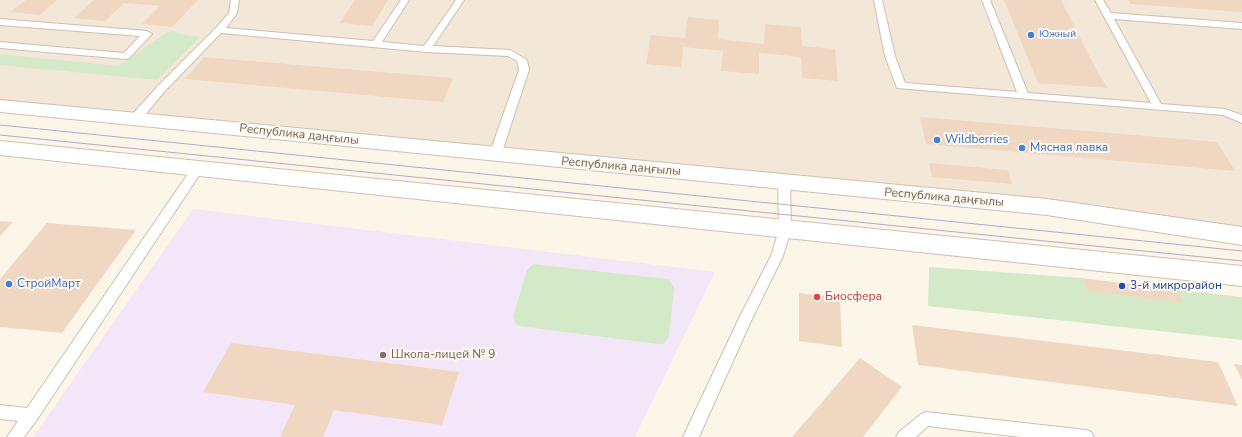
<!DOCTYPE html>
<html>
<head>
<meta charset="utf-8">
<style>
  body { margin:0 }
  canvas { display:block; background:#fcf6e9 }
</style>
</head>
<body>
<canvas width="1242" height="437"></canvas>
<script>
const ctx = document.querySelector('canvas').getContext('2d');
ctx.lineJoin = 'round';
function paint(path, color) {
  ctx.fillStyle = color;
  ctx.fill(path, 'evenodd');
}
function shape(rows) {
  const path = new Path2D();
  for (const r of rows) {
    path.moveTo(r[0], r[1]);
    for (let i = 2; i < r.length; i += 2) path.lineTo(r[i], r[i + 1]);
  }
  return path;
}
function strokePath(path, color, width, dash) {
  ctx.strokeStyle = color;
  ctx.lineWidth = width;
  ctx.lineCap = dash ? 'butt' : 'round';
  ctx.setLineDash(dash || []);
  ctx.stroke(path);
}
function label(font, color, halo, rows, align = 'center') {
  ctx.font = font + ' "Nunito Sans",sans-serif';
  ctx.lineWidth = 4;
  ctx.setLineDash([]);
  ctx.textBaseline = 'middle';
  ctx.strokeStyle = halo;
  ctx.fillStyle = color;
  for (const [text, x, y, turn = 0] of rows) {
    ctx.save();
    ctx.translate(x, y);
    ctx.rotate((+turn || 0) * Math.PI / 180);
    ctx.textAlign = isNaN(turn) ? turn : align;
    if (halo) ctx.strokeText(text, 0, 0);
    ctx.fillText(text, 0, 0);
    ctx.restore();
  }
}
const residential = shape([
  [0,0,1242,0,1242,230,0,105]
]);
const education = shape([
  [193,209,715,272,635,437,33,437]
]);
const green = shape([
  [171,30,182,34,200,37,157,80,0,65,0,54,118,66],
  [533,264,666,279,670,281,674,288,669,337,663,344,657,344,520,326,516,324,513,317,527,270],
  [929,267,1082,278,1087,291,1177,290,1242,297,1242,340,928,306]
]);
const building = shape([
  [26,0,57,0,40,15,10,12],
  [94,0,198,0,172,27,142,24,160,6,124,3,105,21,74,18],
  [355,0,388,0,372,26,340,23],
  [1004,0,1061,0,1098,73,1108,88,1038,83],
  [1128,0,1242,0,1242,12,1130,4],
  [688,17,719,20,718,39,764,44,765,24,801,27,802,46,835,49,838,81,802,78,801,57,759,53,759,74,721,71,723,51,683,47,681,67,646,64,651,35,685,38],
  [204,57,453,78,443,102,185,79],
  [920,117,1217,142,1235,171,926,144],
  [929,163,1008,170,1012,184,932,177],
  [0,221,13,222,0,236],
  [47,223,136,230,62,333,0,327,0,279],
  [1082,278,1177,290,1182,303,1087,291],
  [799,293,840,298,842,347,799,341],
  [912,325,1218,362,1238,406,918,365],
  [231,343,459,372,442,425,334,410,323,437,280,437,295,405,203,392],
  [860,358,902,387,863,437,792,437],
  [1234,364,1242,365,1242,380]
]);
const lane = shape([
  [231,0,239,0,237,13,226,28,373,41,401,0,409,0,382,42,424,46,456,0,464,0,433,46,510,50,527,60,529,70,501,155,499,158,495,159,491,158,489,155,519,70,517,61,508,56,427,52,221,33,165,91,139,122,131,122,130,119,131,116,157,87,216,28,229,13,231,0],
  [874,0,882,0,895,56,905,83,1017,92,982,0,990,0,1028,93,1151,103,1095,0,1103,0,1111,13,1242,23,1242,29,1114,19,1161,104,1225,109,1242,115,1242,123,1223,115,897,88,885,56,874,0],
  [0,19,147,31,152,34,129,58,126,59,0,48,0,42,124,53,140,36,0,25,0,19],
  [198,164,202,165,204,168,202,171,36,421,24,437,7,437,18,421,0,419,0,405,27,408,194,165,198,164],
  [784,178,788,179,790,182,791,230,783,256,751,321,699,437,683,437,740,316,771,256,779,230,778,182,780,179,784,178],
  [926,412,1086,430,1091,432,1094,437,1021,437,928,426,916,437,896,437,899,432,921,414,926,412]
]);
const secondary = shape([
  [0,100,1047,199,1242,227,1242,245,1047,215,0,112,0,100],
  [0,141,1242,266,1242,286,0,155,0,141]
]);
const tram = shape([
  [0,125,1242,251],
  [0,135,1242,261]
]);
const markers = [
  [1031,35,4,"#3f7fe0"],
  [937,140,4,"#3f7fe0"],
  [1022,148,4,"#3f7fe0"],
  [9,284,4,"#3f7fe0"],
  [1122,286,4,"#1a4fb4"],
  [817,297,4,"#e0444e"],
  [383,355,4,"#8d6e63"]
];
const farShopnames = [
  ["Южный",1039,35]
];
const streetNames = [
  ["Республика даңғылы",299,135,6],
  ["Республика даңғылы",621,167,5],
  ["Республика даңғылы",944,198,5]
];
const shopNames = [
  ["Wildberries",945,140],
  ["Мясная лавка",1030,148],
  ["СтройМарт",17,284]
];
const transitNames = [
  ["3-й микрорайон",1130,286]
];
const healthNames = [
  ["Биосфера",825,297]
];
const educationNames = [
  ["Школа-лицей № 9",391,355]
];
paint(residential, '#f3e8d8');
paint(education, '#f3e6f8');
paint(green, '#d3e9c8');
paint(building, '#f0d7c2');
strokePath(lane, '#cebeaf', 2);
strokePath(secondary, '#d0bfad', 2);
paint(lane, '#fff');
paint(secondary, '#fff');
strokePath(tram, '#b9a7c6', 1);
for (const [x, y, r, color] of markers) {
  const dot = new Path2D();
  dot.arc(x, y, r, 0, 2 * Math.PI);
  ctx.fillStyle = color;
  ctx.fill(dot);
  strokePath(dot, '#fef9f0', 1.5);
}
label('10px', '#366cbe', '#fef9f0', farShopnames, 'left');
label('12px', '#765e4d', '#fef9f0', streetNames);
label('12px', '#366cbe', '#fef9f0', shopNames, 'left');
label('12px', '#164399', '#fef9f0', transitNames, 'left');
label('12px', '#be3a42', '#fef9f0', healthNames, 'left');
label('12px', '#785e54', '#fef9f0', educationNames, 'left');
</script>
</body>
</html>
